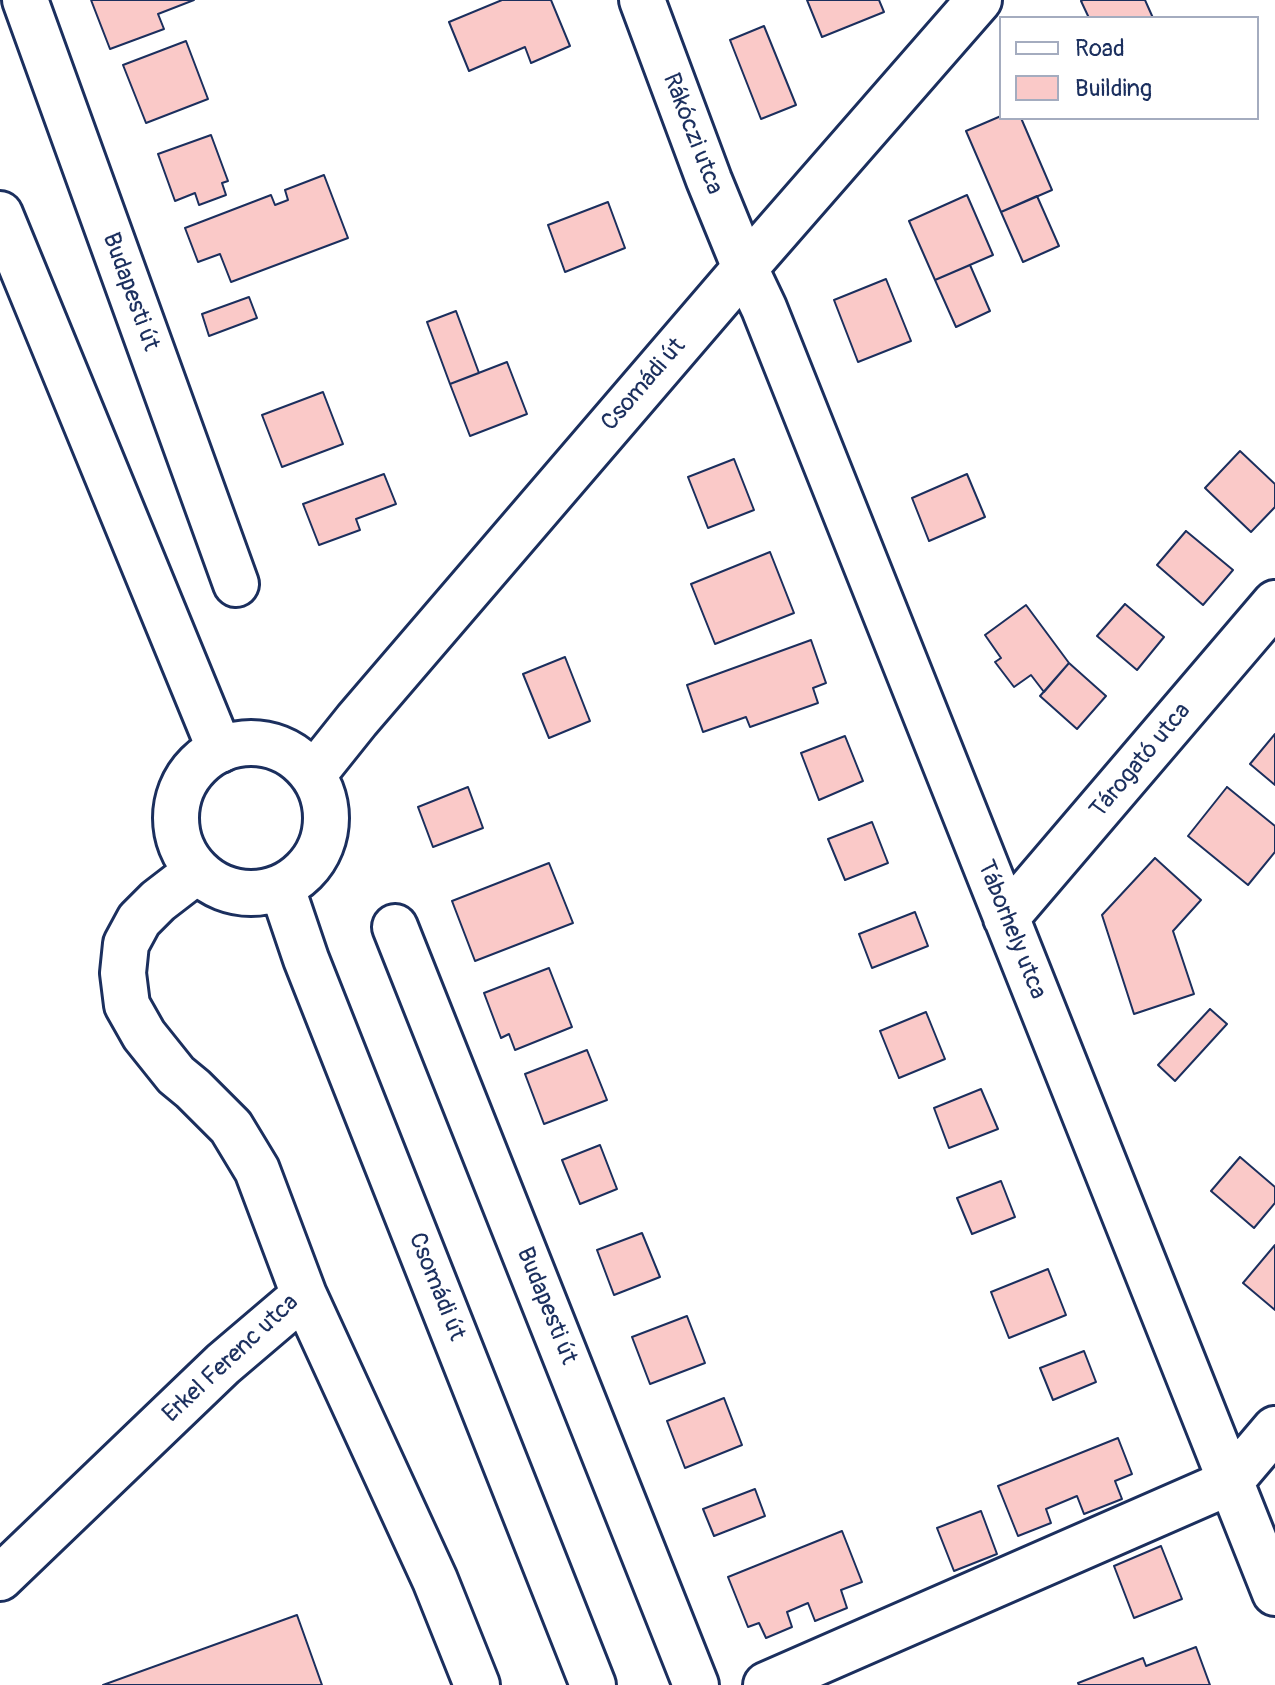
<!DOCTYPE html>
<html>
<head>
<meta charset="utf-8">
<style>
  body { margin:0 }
  #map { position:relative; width:1275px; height:1685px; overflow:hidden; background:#fff; font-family:Pangolin,sans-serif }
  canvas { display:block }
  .legend { position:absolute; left:999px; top:16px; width:260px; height:104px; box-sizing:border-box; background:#fff; border:2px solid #a4acbf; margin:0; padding:10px 14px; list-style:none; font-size:24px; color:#1b2f5e }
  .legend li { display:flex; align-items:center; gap:16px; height:40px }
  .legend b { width:40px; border:2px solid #a4acbf }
</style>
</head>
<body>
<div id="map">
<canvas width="1275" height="1685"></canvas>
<ul class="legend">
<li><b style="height:10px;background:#fff"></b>Road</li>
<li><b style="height:22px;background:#fac9c8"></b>Building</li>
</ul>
</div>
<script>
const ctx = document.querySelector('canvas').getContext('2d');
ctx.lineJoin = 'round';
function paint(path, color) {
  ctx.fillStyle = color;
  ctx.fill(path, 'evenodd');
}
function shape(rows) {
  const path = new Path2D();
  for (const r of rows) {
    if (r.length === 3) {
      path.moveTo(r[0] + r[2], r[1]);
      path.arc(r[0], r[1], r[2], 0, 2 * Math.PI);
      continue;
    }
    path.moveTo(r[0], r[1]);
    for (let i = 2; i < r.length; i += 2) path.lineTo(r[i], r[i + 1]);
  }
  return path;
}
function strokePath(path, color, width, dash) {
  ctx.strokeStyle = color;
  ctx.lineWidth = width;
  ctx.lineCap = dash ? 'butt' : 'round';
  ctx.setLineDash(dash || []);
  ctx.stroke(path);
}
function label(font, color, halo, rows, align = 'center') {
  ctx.font = font + ' Pangolin,sans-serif';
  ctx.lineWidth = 6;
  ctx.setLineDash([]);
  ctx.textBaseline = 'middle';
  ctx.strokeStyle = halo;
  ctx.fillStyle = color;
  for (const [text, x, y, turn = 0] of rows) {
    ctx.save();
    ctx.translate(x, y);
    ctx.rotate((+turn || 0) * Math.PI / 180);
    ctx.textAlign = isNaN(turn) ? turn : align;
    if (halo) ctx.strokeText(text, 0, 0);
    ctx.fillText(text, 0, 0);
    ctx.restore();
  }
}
const building = shape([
  [91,0,194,0,158,14,164,29,110,49,91,0],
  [502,0,551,0,570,46,531,63,525,47,469,71,449,22,502,0],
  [807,0,879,0,884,12,822,37,807,0],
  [1083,0,1145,0,1153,18,1089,18,1081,1,1083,0],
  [764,26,796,105,761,119,730,40,764,26],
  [186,41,208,99,146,123,123,65,186,41],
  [1001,116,1001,118,1021,118,1052,190,1001,212,966,131,1001,116],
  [211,135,228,181,222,183,226,195,199,205,195,193,175,201,158,154,211,135],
  [324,175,348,238,231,282,220,254,198,262,185,228,271,195,275,205,288,200,285,190,324,175],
  [967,195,993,255,935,280,909,221,967,195],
  [1037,196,1059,246,1023,262,1001,212,1037,196],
  [608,202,625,248,565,272,548,225,608,202],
  [970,265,990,311,956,327,935,280,970,265],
  [886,279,911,341,858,362,834,300,886,279],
  [249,297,257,318,209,336,202,314,249,297],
  [456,311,479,373,450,384,427,322,456,311],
  [507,362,527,414,470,436,450,384,507,362],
  [323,392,343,444,282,467,262,415,323,392],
  [1240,451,1275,484,1275,507,1251,532,1205,488,1240,451],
  [734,459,754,510,708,528,688,477,734,459],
  [384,474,396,504,356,519,360,530,319,545,303,504,384,474],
  [967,474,985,517,929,541,912,498,967,474],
  [1186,531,1233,570,1203,605,1157,565,1186,531],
  [770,552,794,613,715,644,691,584,770,552],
  [1125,604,1164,637,1137,670,1097,636,1125,604],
  [1026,605,1069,663,1044,692,1031,675,1014,687,995,662,1001,658,985,635,1026,605],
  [811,640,826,683,813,688,818,703,750,727,746,717,703,732,687,685,811,640],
  [565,657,590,721,549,738,523,674,565,657],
  [1069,663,1106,696,1077,729,1040,696,1069,663],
  [1275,734,1275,785,1250,764,1275,734],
  [845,736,863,781,819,800,801,753,845,736],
  [468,787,483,828,433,847,418,807,468,787],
  [1227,787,1275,826,1275,852,1248,885,1188,836,1227,787],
  [872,822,888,863,845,880,828,839,872,822],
  [1155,858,1201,900,1173,931,1194,994,1134,1014,1102,915,1155,858],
  [549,863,573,923,475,961,452,901,549,863],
  [915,912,928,946,872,968,859,934,915,912],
  [549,968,572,1027,515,1050,509,1034,501,1038,484,993,549,968],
  [1210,1009,1227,1024,1175,1081,1158,1065,1210,1009],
  [926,1012,945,1059,899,1078,880,1031,926,1012],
  [587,1050,607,1100,544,1124,525,1074,587,1050],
  [981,1089,998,1129,949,1148,934,1108,981,1089],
  [600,1145,617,1189,580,1204,562,1160,600,1145],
  [1240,1157,1275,1187,1275,1203,1254,1228,1211,1191,1240,1157],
  [1001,1181,1015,1217,972,1234,957,1198,1001,1181],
  [642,1233,660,1277,614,1295,597,1250,642,1233],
  [1275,1245,1275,1310,1243,1283,1275,1245],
  [1048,1269,1066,1315,1009,1338,991,1292,1048,1269],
  [687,1316,705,1363,650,1384,632,1337,687,1316],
  [1084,1351,1096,1382,1053,1400,1040,1368,1084,1351],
  [724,1398,742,1445,685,1468,667,1421,724,1398],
  [1118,1438,1132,1474,1115,1481,1122,1499,1084,1514,1077,1496,1046,1509,1051,1523,1018,1536,998,1486,1118,1438],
  [755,1489,765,1516,714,1536,703,1509,755,1489],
  [981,1511,997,1554,954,1571,937,1528,981,1511],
  [842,1531,862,1582,841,1590,847,1608,815,1621,808,1603,787,1612,792,1627,766,1638,759,1623,748,1627,728,1577,842,1531],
  [1161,1546,1182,1599,1134,1618,1114,1566,1161,1546],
  [297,1615,322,1685,103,1685,297,1615],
  [1196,1647,1210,1685,1079,1685,1078,1683,1143,1658,1146,1666,1196,1647]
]);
const minor = shape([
  [25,0,236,584],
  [642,0,709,180,745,268,764,308,1275,1593],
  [1006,918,1275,603],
  [395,927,696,1685],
  [304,1295,435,1580,477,1685],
  [0,1578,223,1364,304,1295,257,1170,231,1127,193,1089,176,1075,144,1035,127,1005,123,973,126,944,139,920,158,901,197,871],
  [766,1685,1230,1482,1275,1429]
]);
const tertiary = shape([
  [0,214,220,750]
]);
const secondary = shape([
  [251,818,75],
  [313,775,357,720,745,268,979,0],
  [282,888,306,959,593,1685]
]);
const streetNames = [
  ["Rákóczi utca",692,134,69],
  ["Budapesti út",130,292,70],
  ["Csomádi út",644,385,-49],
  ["Tárogató utca",1141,761,-50],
  ["Táborhely utca",1011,930,68],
  ["Csomádi út",436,1287,68],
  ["Budapesti út",546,1306,68],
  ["Erkel Ferenc utca",231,1359,-43]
];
paint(building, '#fac9c8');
strokePath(building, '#1b2f5e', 2);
strokePath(minor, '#1b2f5e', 50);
strokePath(tertiary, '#1b2f5e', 50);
strokePath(secondary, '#1b2f5e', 50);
strokePath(minor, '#fff', 44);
strokePath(tertiary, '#fff', 44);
strokePath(secondary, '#fff', 44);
label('24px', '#1b2f5e', '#fff', streetNames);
</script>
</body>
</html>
